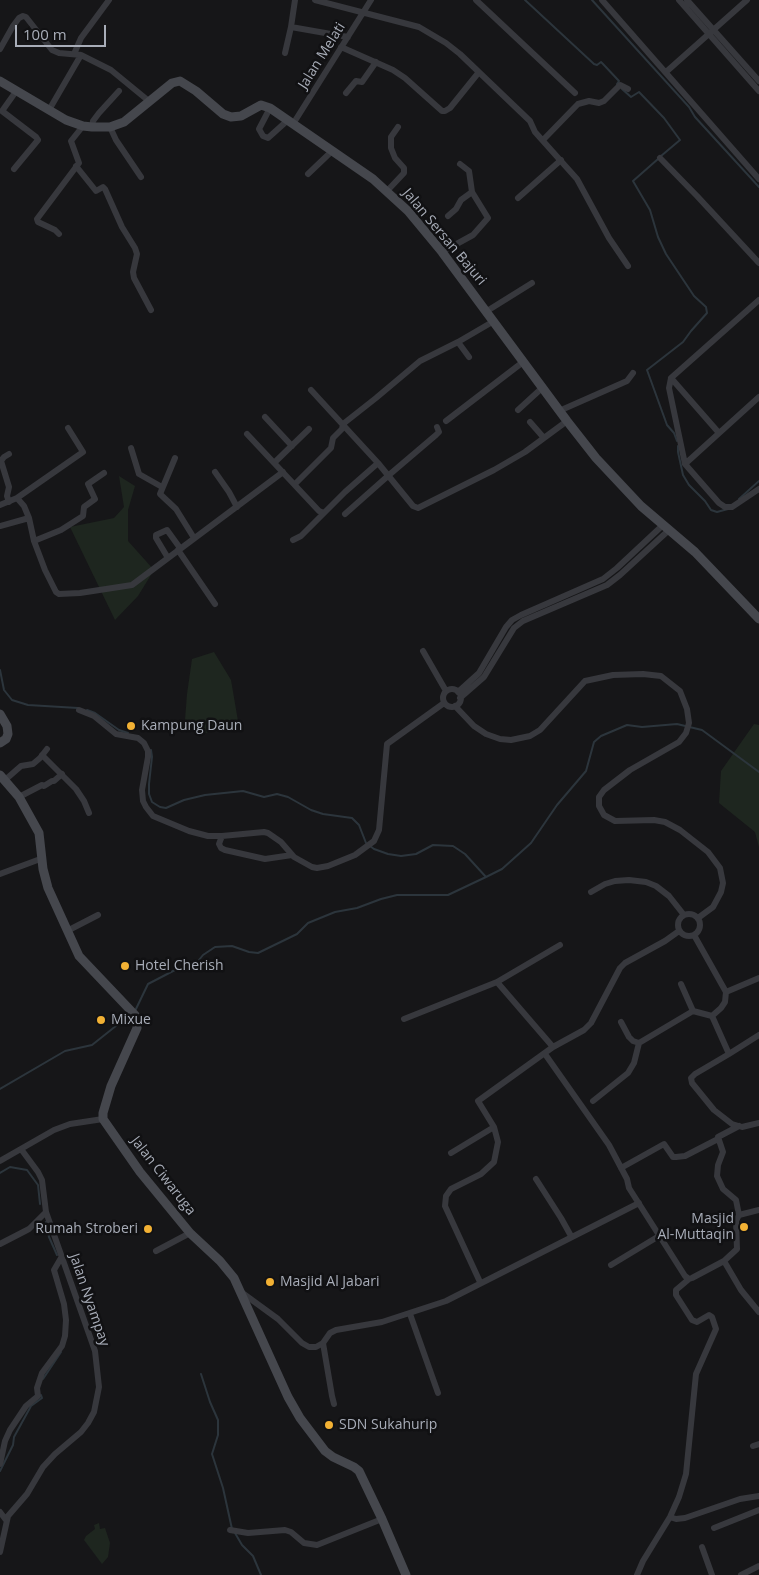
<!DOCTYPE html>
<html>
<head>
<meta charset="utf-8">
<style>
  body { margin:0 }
  #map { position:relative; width:759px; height:1575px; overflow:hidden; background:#161618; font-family:"Open Sans",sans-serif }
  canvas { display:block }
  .scale { position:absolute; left:15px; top:25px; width:91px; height:22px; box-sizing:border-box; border:2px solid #a8adb8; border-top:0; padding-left:6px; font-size:15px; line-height:18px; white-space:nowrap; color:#a8adb8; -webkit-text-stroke:4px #111113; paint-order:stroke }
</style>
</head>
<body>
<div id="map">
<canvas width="759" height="1575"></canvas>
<div class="scale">100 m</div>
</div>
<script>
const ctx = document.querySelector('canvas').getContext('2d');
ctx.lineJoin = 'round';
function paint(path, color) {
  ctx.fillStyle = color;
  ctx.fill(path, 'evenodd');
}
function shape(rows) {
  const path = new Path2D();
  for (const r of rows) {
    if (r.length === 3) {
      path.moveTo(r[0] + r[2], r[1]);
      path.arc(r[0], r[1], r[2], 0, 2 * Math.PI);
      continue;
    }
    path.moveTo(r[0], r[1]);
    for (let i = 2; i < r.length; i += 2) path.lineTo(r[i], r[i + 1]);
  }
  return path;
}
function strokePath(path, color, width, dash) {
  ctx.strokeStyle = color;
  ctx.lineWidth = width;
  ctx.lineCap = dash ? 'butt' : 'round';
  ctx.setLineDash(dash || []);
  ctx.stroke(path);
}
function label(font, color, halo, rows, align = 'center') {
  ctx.font = font + ' "Open Sans",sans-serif';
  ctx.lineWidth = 5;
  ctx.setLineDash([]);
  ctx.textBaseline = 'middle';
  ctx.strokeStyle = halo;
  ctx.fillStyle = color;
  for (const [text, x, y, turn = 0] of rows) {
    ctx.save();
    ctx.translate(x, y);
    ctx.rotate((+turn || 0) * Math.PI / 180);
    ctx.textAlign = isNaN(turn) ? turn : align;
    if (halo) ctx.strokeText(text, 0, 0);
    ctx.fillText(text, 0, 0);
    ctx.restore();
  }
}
const green = shape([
  [119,476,135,486,128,510,128,541,154,570,138,596,115,620,70,527,114,518,124,507],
  [214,652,231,680,238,721,206,733,185,720,187,694,192,659],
  [754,724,759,725,759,847,755,832,719,803,721,771],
  [99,1523,100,1529,105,1528,110,1543,108,1557,102,1564,84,1540,86,1536,95,1529,94,1525]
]);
const stream = shape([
  [525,0,594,64,597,65,601,62,603,64,619,81,617,84,618,86],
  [592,0,689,107,695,117,759,187],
  [622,89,631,97,639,92,664,118,680,140,661,156],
  [658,159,633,181,650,210,658,237,666,254,694,296,706,307,707,313,691,331,683,342,647,370,667,425,674,433,677,441],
  [678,446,678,452,683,475,689,485,705,501,711,510,717,512,728,509],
  [739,499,759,481],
  [0,670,4,690,12,700,28,705,78,708],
  [87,710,95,713,119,730,128,733],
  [151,750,152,757,149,784,149,794,152,802,160,807,166,808,184,800,205,795,243,791,264,797,277,794,288,797,311,810,323,814,352,818,359,825,366,843,374,849,388,854,401,856,416,854,433,845,453,846,465,854,486,877],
  [135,1011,148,984,175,970,189,965,195,965,203,955,215,947,232,946,249,952,258,953,297,934,308,923,335,912,357,908,381,899,397,895,448,895,486,877,502,869,531,843,557,805,586,771,594,742,601,736,627,725,642,727,677,724,702,730,759,772],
  [0,1089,65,1051,92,1045,131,1014],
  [0,1173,10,1167,27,1170,38,1185,40,1204],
  [46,1222,49,1237,57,1255],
  [201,1374,210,1402,218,1420,218,1435,212,1454,223,1488,232,1529],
  [43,1379,61,1352],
  [0,1471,13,1445,14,1437,31,1406,42,1398,41,1395],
  [235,1533,242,1545,253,1556,261,1575]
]);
const street = shape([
  [315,0,419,27,446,43,460,54,530,121,535,132,577,179,609,238,628,266],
  [476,0,575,93],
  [602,0,759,179],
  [679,0,759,91],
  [687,0,759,81],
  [291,27,348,37],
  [341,47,393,70,405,78,442,111,445,111,450,108,479,72],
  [0,49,13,26,19,18,23,16,26,17,52,50,59,53,81,55,111,70,150,102],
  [285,53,291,27,295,0],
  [74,54,81,38,109,0],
  [666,72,747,0],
  [346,93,356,81,362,82,376,62],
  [270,108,259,129,263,136,268,138,288,120],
  [49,110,81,55],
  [293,124,371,0],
  [92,127,93,121,99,113,119,91],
  [110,127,116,140,141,177],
  [543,140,578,104,589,101,599,103,604,101,620,85,628,89],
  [660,158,697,196,759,263],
  [76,166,96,191,103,187,105,189,122,227,135,248,137,254,133,272,134,278,151,310],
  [14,169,38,140,36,137,2,111,17,90],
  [308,174,331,152],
  [387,191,404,173,404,168,395,158,391,148,391,137,398,127],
  [518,198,561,160],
  [448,216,456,209,461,200,472,192],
  [59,234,55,230,38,222,37,219,79,163,71,141,83,126],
  [442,252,473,235,488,218,472,192,469,171,460,164],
  [759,300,671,378,669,388,685,464,719,503,725,507,732,507,759,489],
  [487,311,532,283],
  [458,342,494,321],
  [671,378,719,433],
  [311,390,378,463,413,506,418,508,494,470,525,452,567,421],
  [518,410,542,388],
  [559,411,627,381,633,373],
  [265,417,292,446],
  [446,421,523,362],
  [530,422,544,438],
  [247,434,319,511,324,513],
  [131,448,139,474,162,487],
  [175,458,160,494,176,509,194,538],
  [274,463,309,429],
  [685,464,759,397],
  [215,472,229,492,237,507],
  [295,484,331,448,333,438,342,429,343,424,376,398,420,361,458,342,469,357],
  [17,498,83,452,68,428],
  [9,502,7,496,9,487,1,461,4,457,9,454],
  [0,505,17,498,24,506,29,518,34,541,45,570,56,592,59,594,80,593,132,585,283,472],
  [345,514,389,475,436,435,439,432,437,427],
  [0,526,29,518],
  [293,540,301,536,345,492,378,463],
  [34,541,61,530,83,516,84,507,95,499,88,484,104,473],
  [178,550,215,604],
  [168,558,156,538,156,535,167,530,180,548],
  [423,651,446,691],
  [452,698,9],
  [458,692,479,673,506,627,512,620,521,615,603,579,617,568,663,525],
  [460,698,484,677,514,628,523,621,607,585,620,575,669,530],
  [455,706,474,726,486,734,500,739,511,740,530,736,540,730,585,681,613,675,643,674,661,676,680,691,687,709,689,723,686,733,679,742,630,770,604,790,599,797,599,806,604,815,615,821,654,820,665,822,680,830,708,852,720,868,723,883,721,892,713,907,698,918],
  [79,710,94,716,116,734,138,738,144,743,148,751,148,757,142,790,143,801,146,807,153,816,189,831,208,836,222,836,264,832,268,833,281,842,294,857,312,867,317,868,328,866,355,855,374,841,379,830,387,744,444,703],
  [42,755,76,789,84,801,89,813],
  [5,780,21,766,33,764,40,758,47,749],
  [19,797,42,785,44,786,52,781,54,781,62,774],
  [222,836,219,844,221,848,225,850,265,859,292,855],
  [0,874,43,858],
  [591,892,605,884,615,881,629,880,646,882,656,886,669,896,684,915],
  [689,925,11],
  [67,931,98,915],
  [497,982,560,945],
  [681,984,693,1011],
  [726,992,759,978],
  [712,1016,729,1054,759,1035],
  [404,1019,497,982,553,1047,478,1101,494,1127,498,1142,494,1162,481,1174,451,1189,446,1196,445,1206,480,1282],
  [621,1022,629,1037,633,1041,639,1043],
  [553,1047,584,1030,591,1023,620,968,625,963,665,941,679,931],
  [545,1054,609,1145,627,1179,629,1188,685,1276,689,1279,692,1278,724,1261,741,1290,759,1312],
  [729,1054,695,1074,691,1078,692,1083,714,1110,732,1124,742,1127,759,1123],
  [593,1101,628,1073,634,1063,639,1043,693,1011,712,1016,721,1008,725,1002,726,992,694,935],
  [451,1153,494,1127],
  [0,1161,54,1130,70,1124,103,1119],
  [621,1168,664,1144,673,1157,676,1157,685,1156,718,1139],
  [536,1179,561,1218,571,1236],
  [739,1215,759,1210],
  [0,1244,29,1229,46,1212],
  [156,1251,190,1233],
  [724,1261,737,1249,736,1221,739,1215,736,1200,723,1189,717,1176,718,1165,723,1152,718,1137,739,1126],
  [611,1265,659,1236],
  [241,1292,278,1319,302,1343,309,1347,316,1347,323,1343,330,1333,336,1330,382,1322,446,1301,639,1203],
  [410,1314,438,1393],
  [323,1343,332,1396,334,1404],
  [753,1446,759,1444],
  [0,1464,5,1441,10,1430,26,1406,38,1396,37,1388,42,1373,62,1346,65,1336,66,1320,64,1304,54,1270,61,1258],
  [0,1512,6,1520],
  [670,1517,676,1519,685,1518,740,1499,759,1496],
  [714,1528,759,1510],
  [230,1530,248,1533,285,1530,291,1532,304,1543,317,1545,382,1519],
  [702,1547,712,1575],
  [0,1552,8,1516,27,1494,43,1467,55,1454,81,1432,88,1423,94,1412,99,1387,95,1351,46,1212,42,1180,38,1172,21,1149],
  [637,1575,643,1561,670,1517,679,1497,686,1474,696,1374,716,1329,712,1317,709,1315,697,1322,692,1320,676,1295,676,1290,689,1279],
  [741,1575,759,1566]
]);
const secondary = shape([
  [0,81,66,120,83,126,92,127,110,127,124,122,172,83,180,81,196,91,223,114,231,117,241,116,261,105,270,108,373,179,408,211,442,252,567,421,596,458,641,506,695,552,759,619],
  [0,714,7,726,8,734,6,739,0,743],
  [0,775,19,797,39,833,43,869,48,888,79,956,135,1015,137,1022,137,1028,111,1086,103,1113,103,1119,140,1172,190,1233,220,1261,234,1278,288,1397,300,1418,325,1451,333,1457,354,1467,359,1471,382,1519,406,1575]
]);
const markers = [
  [131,726,5,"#f2b134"],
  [125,966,5,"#f2b134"],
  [101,1020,5,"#f2b134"],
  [744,1227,5,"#f2b134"],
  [148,1229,5,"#f2b134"],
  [270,1282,5,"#f2b134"],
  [329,1425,5,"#f2b134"]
];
const streetNames = [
  ["Jalan Melati",322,56,-58],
  ["Jalan Sersan Bajuri",444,237,50],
  ["Jalan Ciwaruga",163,1176,52],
  ["Jalan Nyampay",89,1300,71]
];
const poiNames = [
  ["Kampung Daun",141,726],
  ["Hotel Cherish",135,966],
  ["Mixue",111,1020],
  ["Masjid",734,1219,"right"],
  ["Al-Muttaqin",734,1235,"right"],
  ["Rumah Stroberi",138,1229,"right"],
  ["Masjid Al Jabari",280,1282],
  ["SDN Sukahurip",339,1425]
];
paint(green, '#1e261f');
strokePath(stream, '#2c353c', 2);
strokePath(street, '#37383d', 6);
strokePath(secondary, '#45474d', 9);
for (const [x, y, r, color] of markers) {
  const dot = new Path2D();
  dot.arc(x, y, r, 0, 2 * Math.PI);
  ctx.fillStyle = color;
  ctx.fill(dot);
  strokePath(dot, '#111113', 2);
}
label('14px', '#a8adb8', '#111113', streetNames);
label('14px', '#a8adb8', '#111113', poiNames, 'left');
</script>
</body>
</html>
